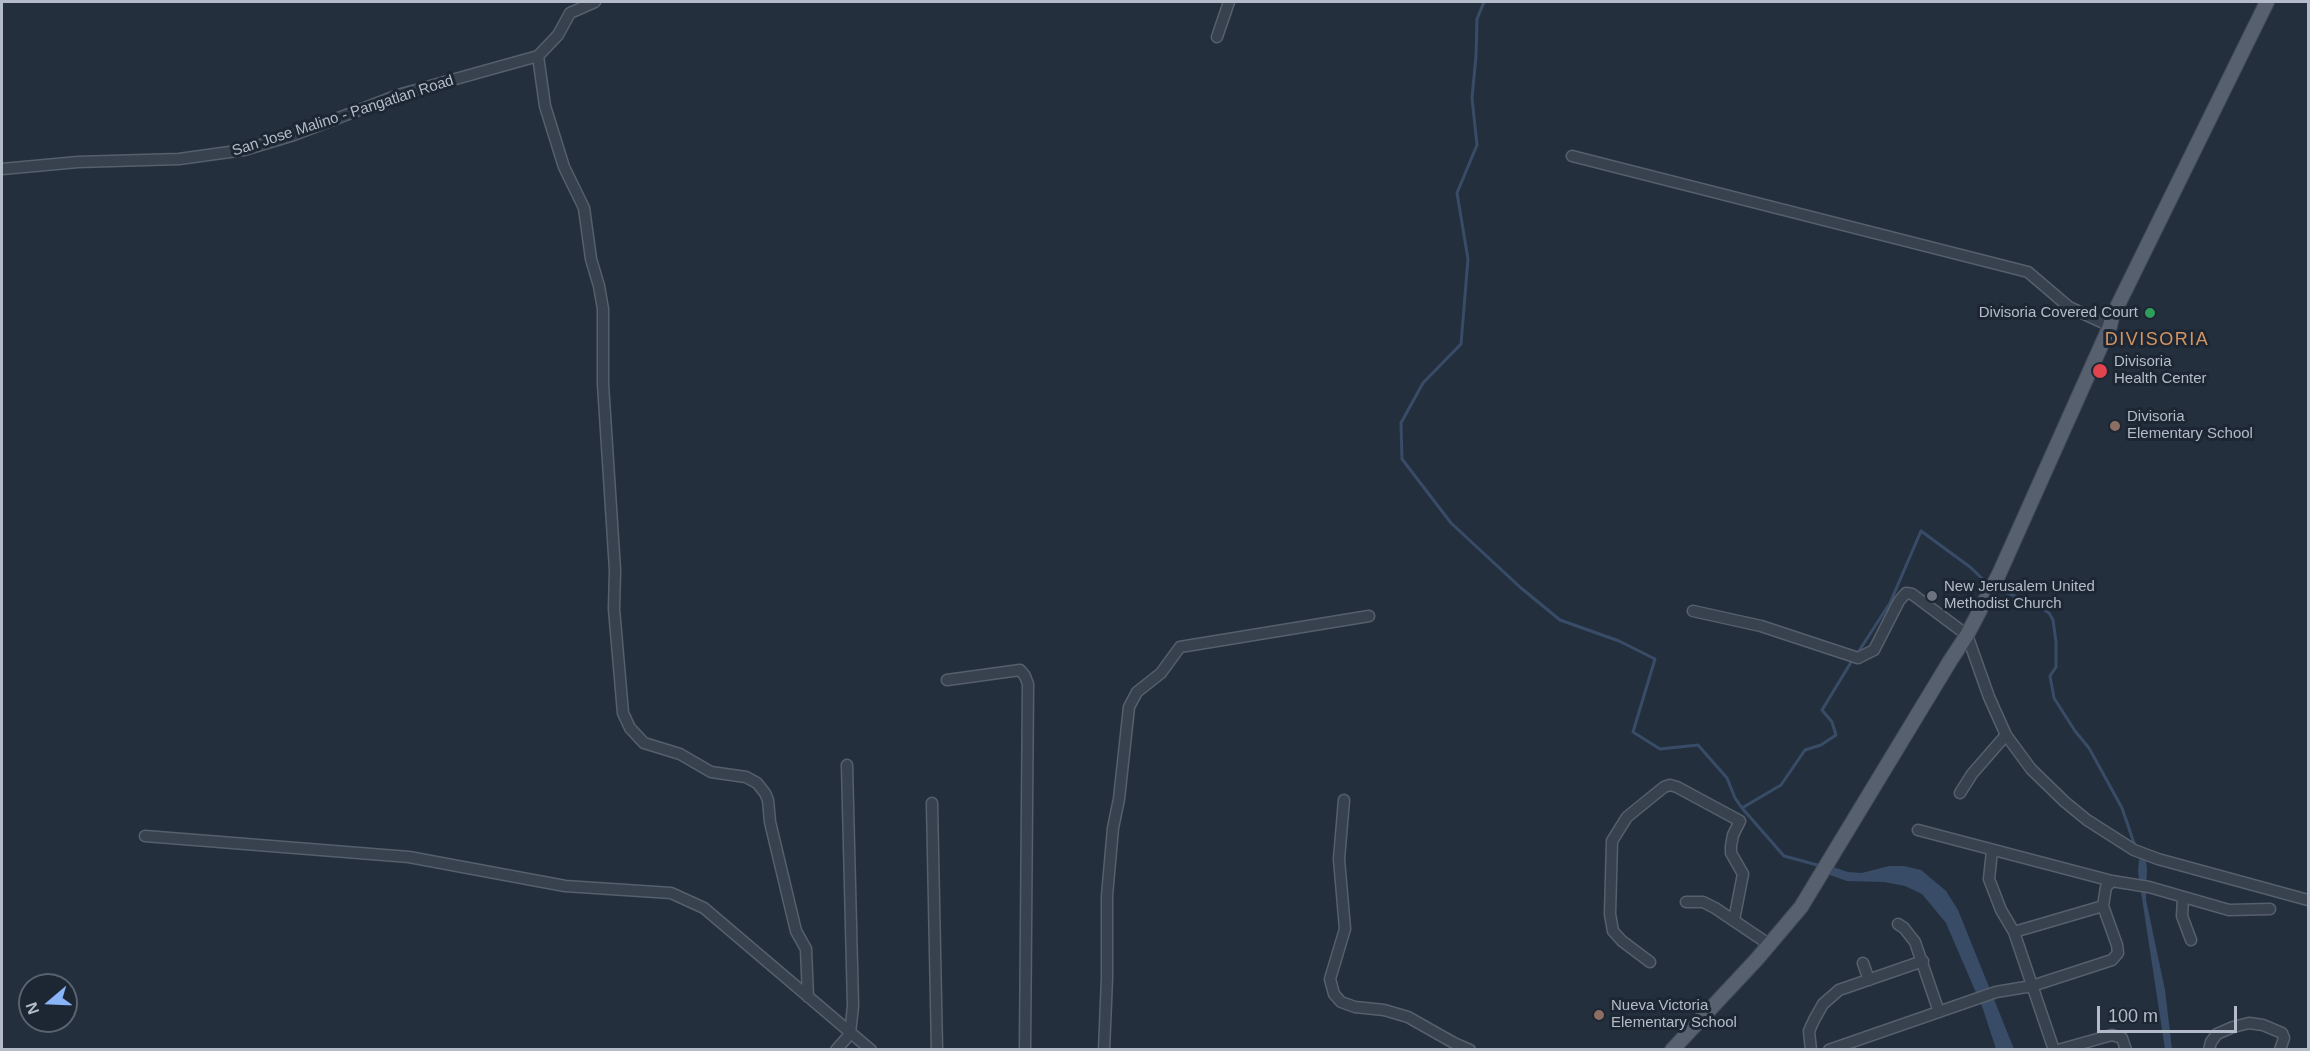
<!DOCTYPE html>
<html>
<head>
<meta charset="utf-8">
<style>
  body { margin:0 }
  #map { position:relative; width:2310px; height:1051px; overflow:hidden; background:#242f3e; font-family:Helvetica,sans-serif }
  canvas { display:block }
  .frame { position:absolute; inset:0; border:3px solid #b4bcc9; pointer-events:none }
  .north { position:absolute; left:18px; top:973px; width:60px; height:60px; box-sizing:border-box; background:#1d2633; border:2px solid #59626f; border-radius:50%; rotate:251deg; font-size:16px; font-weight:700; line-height:24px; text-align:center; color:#b4bcc9 }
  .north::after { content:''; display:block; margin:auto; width:21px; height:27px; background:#8ab4f8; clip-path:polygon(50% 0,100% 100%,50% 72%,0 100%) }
  .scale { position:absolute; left:2097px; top:1006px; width:140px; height:27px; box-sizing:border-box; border:3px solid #b4bcc9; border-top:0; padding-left:8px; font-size:18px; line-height:21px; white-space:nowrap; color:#b4bcc9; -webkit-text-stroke:4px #1d2633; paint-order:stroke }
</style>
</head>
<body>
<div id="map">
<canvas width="2310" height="1051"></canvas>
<div class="frame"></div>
<div class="north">N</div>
<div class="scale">100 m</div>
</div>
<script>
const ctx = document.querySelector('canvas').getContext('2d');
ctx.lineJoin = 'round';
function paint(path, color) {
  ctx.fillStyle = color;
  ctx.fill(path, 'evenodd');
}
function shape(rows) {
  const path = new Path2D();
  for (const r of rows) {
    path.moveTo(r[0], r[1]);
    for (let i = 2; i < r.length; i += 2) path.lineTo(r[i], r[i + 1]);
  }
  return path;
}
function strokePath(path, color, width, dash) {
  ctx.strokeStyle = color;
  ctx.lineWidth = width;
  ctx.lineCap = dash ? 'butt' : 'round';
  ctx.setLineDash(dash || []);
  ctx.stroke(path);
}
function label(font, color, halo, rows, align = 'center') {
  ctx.font = font + ' Helvetica,sans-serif';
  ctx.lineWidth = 6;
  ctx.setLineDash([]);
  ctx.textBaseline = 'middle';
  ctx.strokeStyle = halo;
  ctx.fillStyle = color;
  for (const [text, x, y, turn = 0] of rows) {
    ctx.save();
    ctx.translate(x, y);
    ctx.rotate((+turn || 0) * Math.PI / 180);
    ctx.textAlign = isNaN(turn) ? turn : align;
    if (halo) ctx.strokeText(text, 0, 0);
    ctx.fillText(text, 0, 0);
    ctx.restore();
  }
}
const water = shape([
  [2139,859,2146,861,2147,868,2146,900,2165,990,2172,1049,2165,1049,2138,872],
  [1889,866,1904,866,1921,870,1946,891,1958,910,2014,1049,1996,1049,1983,1009,1946,923,1922,894,1905,886,1884,882,1847,881,1827,874,1833,867,1848,872,1862,873]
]);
const stream = shape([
  [1484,2,1477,19,1476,56,1472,98,1477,145,1457,193,1468,259,1461,344,1423,383,1401,423,1402,459,1451,523,1521,588,1560,620,1619,641,1655,659,1633,732,1660,749,1698,745,1727,778,1735,798,1742,808,1784,856,1821,866],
  [1996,588,2038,606,2049,613,2053,620,2056,642,2056,667,2050,676,2054,698,2075,731,2089,748,2122,808,2135,846],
  [1857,654,1890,603,1921,531,1970,567,1990,586],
  [1742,808,1781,785,1805,750,1821,745,1836,735,1832,722,1822,710,1853,659]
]);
const minor = shape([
  [595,2,570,13,558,35,538,56,545,106,564,167,584,208,591,259,599,286,603,309,603,384,615,570,614,609,623,713,630,728,644,743,680,754,711,772,746,777,757,783,765,793,768,800,770,822,796,931,806,949,808,997],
  [1217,37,1229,2],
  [1572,156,2028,272,2069,307,2110,326],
  [2,169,78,162,179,159,244,150,294,135,398,95,538,56],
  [1693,611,1761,626,1858,658,1874,650,1899,601,1906,593,1912,594,1967,635,1989,697,2006,735,2031,769,2065,802,2087,820,2134,850,2158,859,2308,900],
  [947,680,1020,670,1025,676,1028,684,1025,1050],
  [1960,793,1972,774,2006,735],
  [1344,800,1339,859,1345,929,1330,979,1334,994,1341,1002,1355,1007,1384,1010,1408,1017,1454,1043,1470,1050],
  [932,803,937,1050],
  [1918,830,2112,881,2149,887,2229,910,2270,909],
  [145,836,409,857,565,886,671,893,704,908,871,1050],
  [1992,851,1989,879,2001,910,2014,932,2054,1050],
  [2183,898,2182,916,2191,940],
  [1686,902,1703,902,1715,908,1770,945],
  [1898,924,1904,928,1915,942,1939,1012],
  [2014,932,2103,906],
  [1650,962,1622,941,1613,931,1610,914,1612,841,1627,817,1664,787,1670,785,1677,787,1740,821,1733,835,1731,846,1731,853,1743,874,1734,920],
  [1863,963,1869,980],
  [836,1050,850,1034,853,1006,847,765],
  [1104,1050,1107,978,1107,896,1113,828,1119,799,1129,707,1137,692,1161,673,1180,647,1369,616],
  [1811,1050,1809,1031,1814,1020,1823,1004,1839,990,1923,961],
  [1829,1050,1996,992,2032,986,2112,960,2118,953,2117,945,2103,906,2106,887,2112,881],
  [2058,1050,2112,1035,2122,1038,2126,1050],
  [2209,1050,2211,1042,2217,1034,2233,1027,2249,1023,2263,1025,2282,1033,2284,1038,2280,1050]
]);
const major = shape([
  [1672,1050,1757,959,1801,907,1950,661,1967,635,1999,574,2110,326,2112,317,2267,2]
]);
const markers = [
  [2150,313,6,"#2e9e5b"],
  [2100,371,8,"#e0444e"],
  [2115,426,6,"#8d6e63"],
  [1932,596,6,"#6b7280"],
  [1599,1015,6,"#8d6e63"]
];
const streetNames = [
  ["San Jose Malino - Pangatlan Road",343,116,-18]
];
const poiNames = [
  ["Divisoria Covered Court",2138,313,"right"],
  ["Divisoria",2114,362],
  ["Health Center",2114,379],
  ["Divisoria",2127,417],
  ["Elementary School",2127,434],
  ["New Jerusalem United",1944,587],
  ["Methodist Church",1944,604],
  ["Nueva Victoria",1611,1006],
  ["Elementary School",1611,1023]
];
const quarterNames = [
  ["DIVISORIA",2157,340]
];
paint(water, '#394c67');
strokePath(stream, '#394c67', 3);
strokePath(minor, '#565f6c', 13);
strokePath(major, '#414a57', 16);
strokePath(minor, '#38414e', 10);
strokePath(major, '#56606e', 14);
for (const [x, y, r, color] of markers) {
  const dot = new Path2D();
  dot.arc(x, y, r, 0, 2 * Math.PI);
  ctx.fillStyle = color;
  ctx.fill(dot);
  strokePath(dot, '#1d2633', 2);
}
label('15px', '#b4bcc9', '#1d2633', streetNames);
label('15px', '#b4bcc9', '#1d2633', poiNames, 'left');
ctx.letterSpacing = '1.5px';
label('18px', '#d59563', '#1d2633', quarterNames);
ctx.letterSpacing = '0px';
</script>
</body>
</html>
